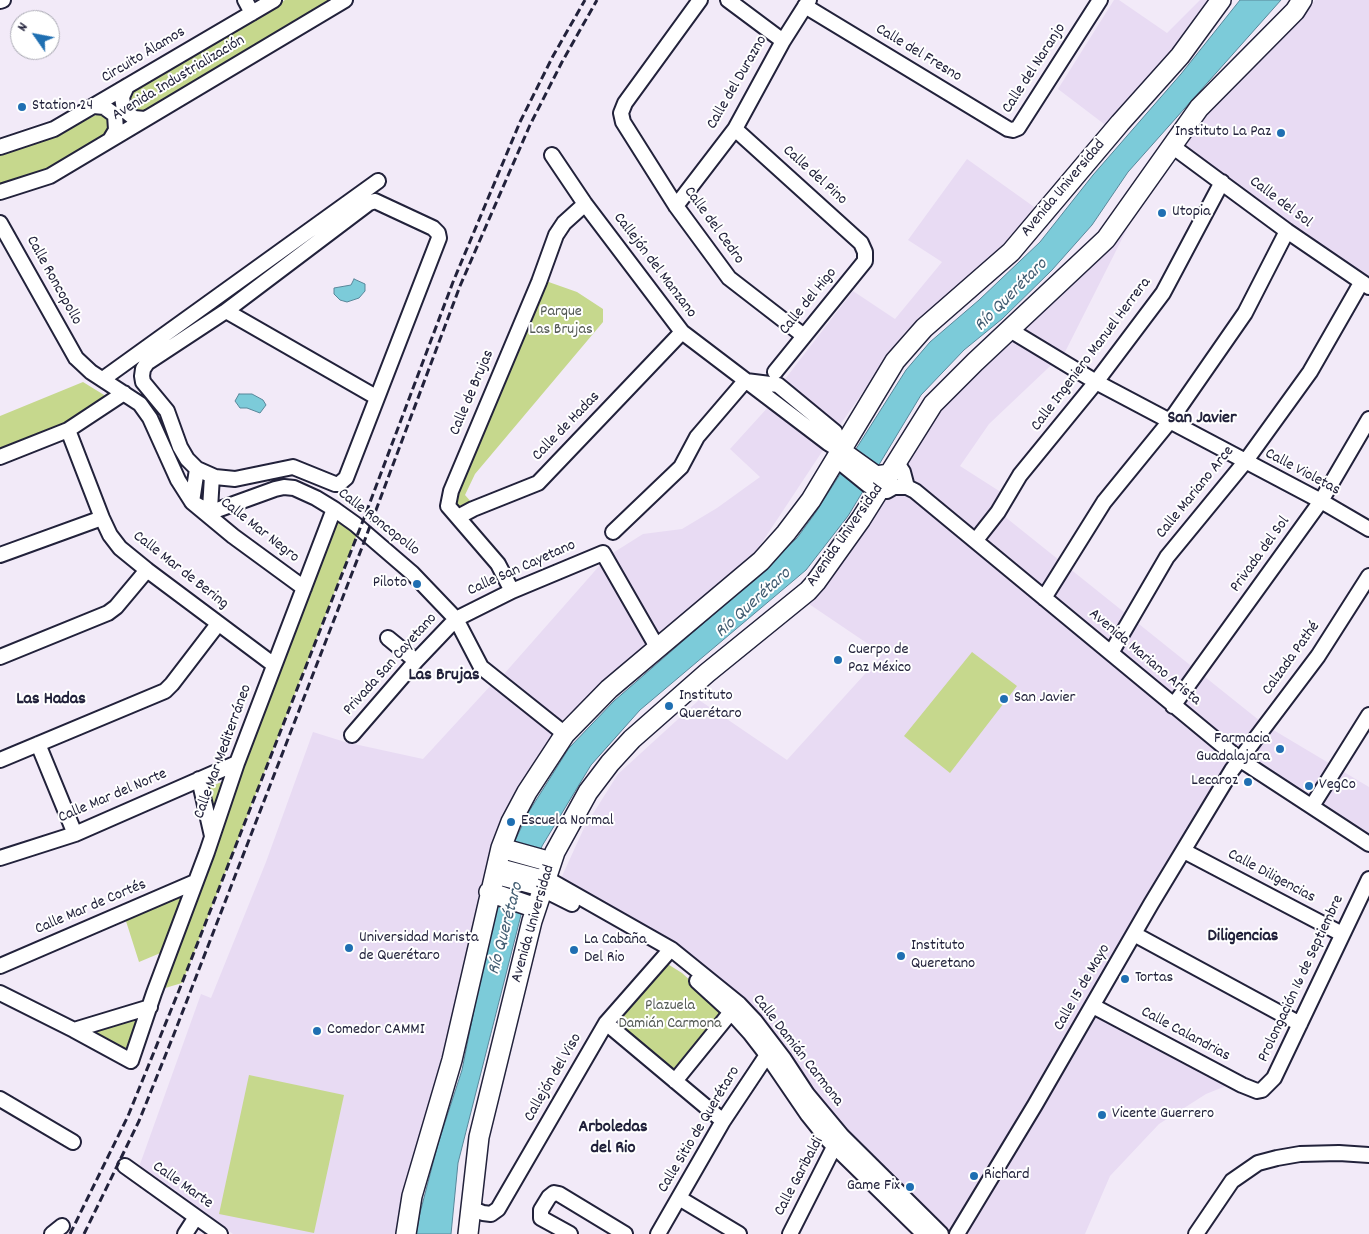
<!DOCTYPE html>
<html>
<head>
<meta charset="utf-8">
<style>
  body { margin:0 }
  #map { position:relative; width:1369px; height:1234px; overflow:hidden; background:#f2eaf8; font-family:Dekko,sans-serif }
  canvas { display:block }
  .north { position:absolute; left:10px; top:10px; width:50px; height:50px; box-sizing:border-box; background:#fff; border:1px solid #a7a7b1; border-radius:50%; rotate:303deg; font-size:14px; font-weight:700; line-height:20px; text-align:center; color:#22223b }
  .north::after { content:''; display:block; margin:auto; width:18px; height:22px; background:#1f6fb2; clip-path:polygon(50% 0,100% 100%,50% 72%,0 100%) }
</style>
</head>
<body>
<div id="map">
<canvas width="1369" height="1234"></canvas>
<div class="north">N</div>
</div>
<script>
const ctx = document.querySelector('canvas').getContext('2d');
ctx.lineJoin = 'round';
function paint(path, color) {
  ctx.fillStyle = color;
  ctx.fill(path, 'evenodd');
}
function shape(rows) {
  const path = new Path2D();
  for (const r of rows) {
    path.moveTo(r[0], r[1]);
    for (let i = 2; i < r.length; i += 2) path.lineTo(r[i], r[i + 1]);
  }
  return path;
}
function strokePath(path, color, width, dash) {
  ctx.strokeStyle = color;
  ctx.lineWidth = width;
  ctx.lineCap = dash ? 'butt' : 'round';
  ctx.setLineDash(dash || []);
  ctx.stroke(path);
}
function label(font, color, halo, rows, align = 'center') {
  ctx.font = font + ' Dekko,sans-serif';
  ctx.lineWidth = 4;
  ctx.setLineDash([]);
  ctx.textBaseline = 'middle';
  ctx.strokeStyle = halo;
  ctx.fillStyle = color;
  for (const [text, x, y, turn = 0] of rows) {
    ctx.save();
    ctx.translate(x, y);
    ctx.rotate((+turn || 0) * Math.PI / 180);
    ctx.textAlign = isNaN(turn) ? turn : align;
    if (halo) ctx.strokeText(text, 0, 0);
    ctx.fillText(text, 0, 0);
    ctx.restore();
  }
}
const built = shape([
  [1114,0,1119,0,1167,33,1200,0,1216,0,1108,127,1058,89],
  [1315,0,1369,0,1369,287,1181,152,1207,115,1302,17],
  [967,159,1037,209,974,275,905,332,835,432,757,550,561,721,504,674,608,556,643,534,682,529,717,508,760,477,730,449,770,405,782,383,853,291,895,319,942,262,908,240],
  [1129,225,1065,352,989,424,960,466,1007,496,999,512,1265,725,1369,787,1369,844,1240,759,1093,1006,1236,1082,1206,1094,1159,1124,1110,1176,1085,1234,941,1234,690,964,558,885,584,828,618,774,699,700,787,760,883,654,809,604,824,589,870,525,941,410,982,369,1114,246],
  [493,683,553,732,517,790,493,845,478,902,443,1062,407,1177,397,1234,233,1234,139,1167,201,994,211,998,266,862,313,732,345,742,423,759]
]);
const green = shape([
  [285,0,332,0,139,116,127,108,130,93],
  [104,111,112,117,111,132,47,170,0,185,0,153,56,135],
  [543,280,577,292,603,309,603,322,475,474,465,495,480,512,453,510,455,492],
  [83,382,109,398,67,426,0,453,0,416],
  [334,509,357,534,354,542,182,983,155,991,170,949,139,962,125,918,192,891],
  [972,652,1017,686,950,773,904,736],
  [229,779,209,840,194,793],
  [666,963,682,973,725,1012,674,1074,612,1023],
  [149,1008,131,1059,77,1029],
  [249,1075,344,1095,314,1233,219,1214]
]);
const water = shape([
  [1240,0,1281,0,1128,172,1092,225,1052,270,1002,319,964,350,921,395,848,516,806,570,640,710,591,765,542,846,522,911,458,1163,451,1234,416,1234,420,1213,438,1144,462,1070,495,905,514,843,528,813,569,748,614,701,744,588,797,538,816,512,906,370,930,342,979,300,1040,242,1093,175,1181,74,1240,0],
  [354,279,365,284,365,291,359,298,347,302,340,300,334,294,334,288,351,285,354,279],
  [239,394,252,394,263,400,266,405,260,413,247,408,240,408,235,401,239,394]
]);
const minor = shape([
  [245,0,252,13],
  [700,0,625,103,621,113,623,122,676,206,729,278,804,336],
  [728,0,783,41],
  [0,1,3,0],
  [805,6,1008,129,1013,130,1018,128,1100,0],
  [127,86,122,97,124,110,134,118,145,119],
  [94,106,104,107,115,115,116,130,110,140],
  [735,129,861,243,865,252,865,261,775,372],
  [1172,146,1287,231,1369,287],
  [0,147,54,129,274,0],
  [552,155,585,204,682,332,828,443,841,451],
  [0,192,50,176,345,0],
  [375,201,433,228,438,233,439,238,346,478,339,484,335,484,293,467,235,479,215,477,197,469,187,459,180,447,167,411,143,382,142,376,143,369,147,363,226,311,369,203,375,201],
  [676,206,735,129,783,41,809,0],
  [0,223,76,358,91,372,140,404,150,418,178,480,192,502,201,507,217,510,275,489,284,487,294,488,316,498,334,509,355,524,412,573,456,619,481,667,565,734],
  [226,311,376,397],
  [1010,330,1096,382,1321,501,1369,529],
  [103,379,378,181],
  [746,381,778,385,835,432,842,456],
  [68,430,102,518,110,535,120,548,147,570,274,665],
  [0,457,68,430,124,393],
  [897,463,903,472,907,487],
  [842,464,868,485,879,491,887,491,894,487,907,487,915,491,1239,759,1369,844],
  [197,469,192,502,233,536,304,588],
  [210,509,212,476],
  [458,517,473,509,538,483,682,332],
  [613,532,681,467,697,437,745,381],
  [976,540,998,512,1020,475,1096,382,1163,293,1222,182],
  [0,555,102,518],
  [512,591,498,564,448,506,451,491,539,282,556,235,564,223,585,204],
  [1044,598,1104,502,1170,421,1245,313,1287,231],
  [388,638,416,661],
  [1111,653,1167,557,1245,462,1310,372,1361,283],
  [0,657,108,613,116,607,147,570],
  [1173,706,1321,501,1369,419],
  [352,735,416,661,456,619,512,591,603,553,657,647],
  [38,744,75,834],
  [0,760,165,691,172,684,218,624],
  [199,779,212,836],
  [1312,806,1369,715],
  [1184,851,1342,934],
  [0,858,75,834,237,763],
  [496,865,541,877,553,882,671,949,739,1004,755,1021,784,1059,807,1094,842,1136,941,1234],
  [493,876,542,889,572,904],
  [1134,934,1300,1024],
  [0,966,195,882],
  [697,981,731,1012,750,1033,767,1055,808,1115,828,1140,924,1234],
  [0,993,74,1030,131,1061,154,993,207,852,237,763,334,509],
  [1093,1006,1242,1085,1257,1091,1262,1090,1274,1078,1369,879],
  [606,1023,723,1121],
  [74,1030,150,1007],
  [675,1081,731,1012],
  [0,1099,73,1142],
  [125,1166,220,1234],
  [679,1198,739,1234],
  [470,1208,483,1213,491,1214,498,1209,606,1023,671,949],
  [52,1234,62,1226],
  [185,1234,196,1217],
  [570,1234,541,1218,541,1210,549,1197,554,1193,559,1194,625,1234],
  [658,1234,723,1121,771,1049],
  [790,1234,835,1145,840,1139],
  [957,1234,1035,1105,1151,904,1232,770,1318,656,1369,576],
  [1196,1234,1232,1181,1258,1163,1277,1158,1300,1154,1339,1153,1369,1155]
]);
const major = shape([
  [841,451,876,476,890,474],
  [501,848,544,860,552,860],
  [489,892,530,906,535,910],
  [406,1234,412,1196,452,1060,501,848,511,822,527,792,565,734,609,689,761,561,786,533,811,500,895,361,924,328,1011,252,1120,123,1180,56,1221,0],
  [468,1234,479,1137,532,921,555,852,588,792,610,763,632,739,707,673,808,591,816,582,861,519,933,404,975,362,1106,239,1199,108,1295,11,1302,0]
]);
const rail = shape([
  [70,1234,128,1116,182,983,366,513,453,282,520,122,553,56,585,0],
  [84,1234,139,1121,174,1034,361,550,460,286,530,125,562,62,597,0]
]);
const markers = [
  [22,107,5,"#1f6fb2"],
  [1281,133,5,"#1f6fb2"],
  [1162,213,5,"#1f6fb2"],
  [417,584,5,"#1f6fb2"],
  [838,660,5,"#1f6fb2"],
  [1004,699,5,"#1f6fb2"],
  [669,706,5,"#1f6fb2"],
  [1280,749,5,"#1f6fb2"],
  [1248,782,5,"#1f6fb2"],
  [1309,786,5,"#1f6fb2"],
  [511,822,5,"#1f6fb2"],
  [349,948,5,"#1f6fb2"],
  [574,950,5,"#1f6fb2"],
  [901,956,5,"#1f6fb2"],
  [1125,979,5,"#1f6fb2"],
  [317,1031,5,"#1f6fb2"],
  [1102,1115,5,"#1f6fb2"],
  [974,1176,5,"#1f6fb2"],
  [910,1187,5,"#1f6fb2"]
];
const streetNames = [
  ["Calle del Fresno",918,54,31],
  ["Circuito Álamos",144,56,-31],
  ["Calle del Naranjo",1035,69,-57],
  ["Avenida Industrialización",179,79,-31],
  ["Calle del Durazno",738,83,-60],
  ["Calle del Pino",814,176,42],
  ["Avenida Universidad",1064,189,-50],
  ["Calle del Sol",1280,203,37],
  ["Calle del Cedro",713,226,54],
  ["Callejón del Manzano",654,266,53],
  ["Calle Roncopollo",53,281,61],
  ["Calle del Higo",809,302,-51],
  ["Calle Ingeniero Manuel Herrera",1092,355,-53],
  ["Calle de Brujas",473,393,-67],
  ["Calle de Hadas",567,427,-46],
  ["Calle Violetas",1302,473,28],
  ["Calle Mariano Arce",1196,493,-51],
  ["Calle Roncopollo",378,523,38],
  ["Calle Mar Negro",259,531,38],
  ["Avenida Universidad",846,536,-55],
  ["Privada del Sol",1261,555,-54],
  ["Calle San Cayetano",522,569,-24],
  ["Calle Mar de Bering",180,571,38],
  ["Avenida Mariano Arista",1144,658,40],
  ["Calzada Pathé",1292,659,-54],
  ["Privada San Cayetano",391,665,-48],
  ["Calle Mar Mediterráneo",224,752,-70],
  ["Calle Mar del Norte",113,797,-23],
  ["Calle Diligencias",1271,877,28],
  ["Calle Mar de Cortés",91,908,-23],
  ["Avenida Universidad",534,924,-74],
  ["Prolongación 16 de Septiembre",1302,979,-65],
  ["Calle 15 de Mayo",1083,988,-60],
  ["Calle Calandrias",1185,1035,28],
  ["Calle Damián Carmona",797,1051,52],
  ["Callejón del Viso",554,1078,-60],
  ["Calle Sitio de Querétaro",700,1130,-59],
  ["Calle Garibaldi",800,1177,-62],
  ["Calle Marte",182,1186,35]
];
const poiNames = [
  ["Station 24",32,107],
  ["Instituto La Paz",1271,133,"right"],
  ["Utopia",1172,213],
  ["Piloto",407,584,"right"],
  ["Cuerpo de",848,651],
  ["Paz México",848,669],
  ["Instituto",679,697],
  ["Querétaro",679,715],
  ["San Javier",1014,699],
  ["Farmacia",1270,740,"right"],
  ["Guadalajara",1270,758,"right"],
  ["Lecaroz",1238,782,"right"],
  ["VegCo",1319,786],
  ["Escuela Normal",521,822],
  ["Universidad Marista",359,939],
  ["de Querétaro",359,957],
  ["La Cabaña",584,941],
  ["Del Rio",584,959],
  ["Instituto",911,947],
  ["Queretano",911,965],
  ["Tortas",1135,979],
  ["Comedor CAMMI",327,1031],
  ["Vicente Guerrero",1112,1115],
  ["Richard",984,1176],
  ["Game Fix",900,1187,"right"]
];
const parkNames = [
  ["Parque",561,313],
  ["Las Brujas",561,331],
  ["Plazuela",670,1007],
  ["Damián Carmona",670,1025]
];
const waterNames = [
  ["Río Querétaro",1012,296,-45],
  ["Río Querétaro",754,604,-42],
  ["Río Querétaro",507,929,-75]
];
const neighbourhoodNames = [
  ["San Javier",1202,420],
  ["Las Brujas",444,677],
  ["Las Hadas",51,701],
  ["Diligencias",1243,938],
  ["Arboledas",613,1129],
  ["del Rio",613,1150]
];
paint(built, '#e8dbf3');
paint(green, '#c6d88d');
paint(water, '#7ccbd9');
strokePath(water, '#58879a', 1);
strokePath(minor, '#22223b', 18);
strokePath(major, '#22223b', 22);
strokePath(minor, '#fff', 14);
strokePath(major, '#fff', 19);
strokePath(rail, '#22223b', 3, [8, 4]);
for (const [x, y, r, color] of markers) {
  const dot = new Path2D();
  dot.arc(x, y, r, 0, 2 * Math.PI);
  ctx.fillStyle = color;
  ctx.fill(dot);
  strokePath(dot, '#fff', 2);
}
label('16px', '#22223b', '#fff', streetNames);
label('16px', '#22223b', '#fff', poiNames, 'left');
label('16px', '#535954', '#fff', parkNames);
label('italic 18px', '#425d72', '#fff', waterNames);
label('bold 18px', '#22223b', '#fff', neighbourhoodNames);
</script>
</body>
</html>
